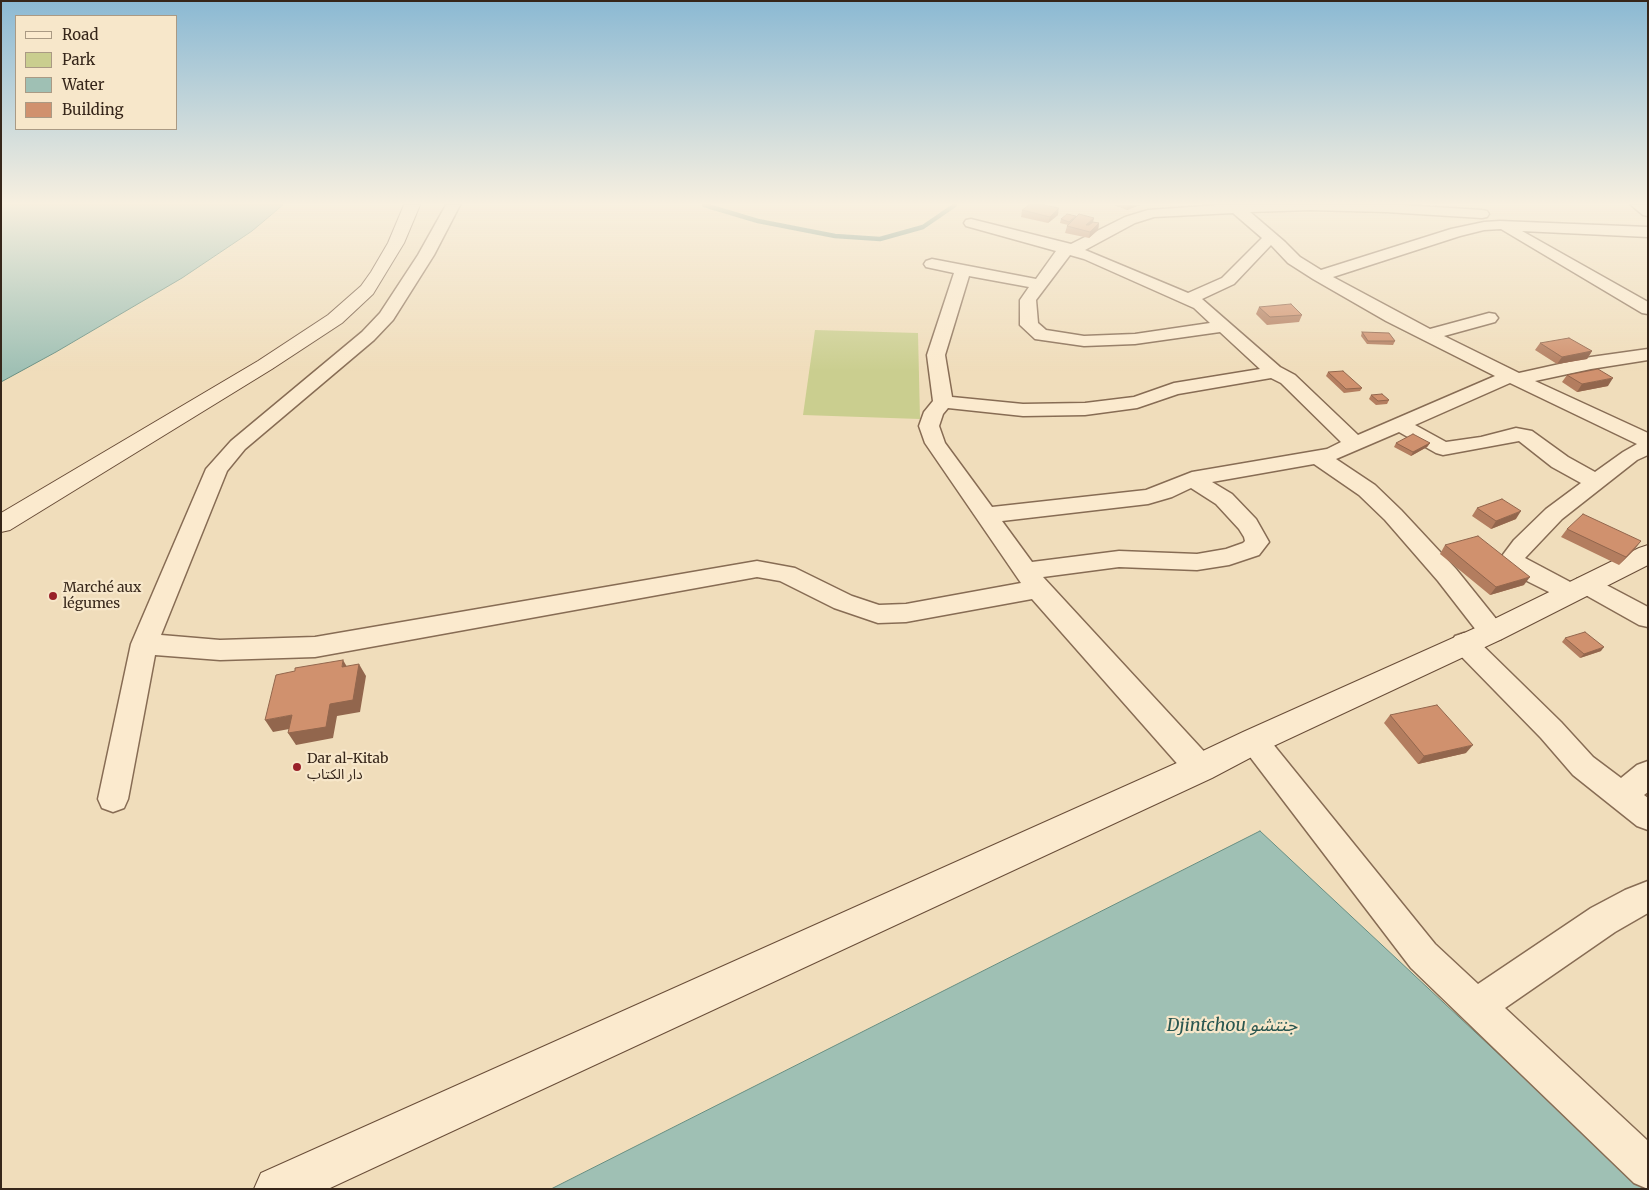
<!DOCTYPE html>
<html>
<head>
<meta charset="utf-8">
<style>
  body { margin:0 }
  #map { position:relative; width:1649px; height:1190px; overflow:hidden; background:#f0ddbb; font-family:Merriweather,serif }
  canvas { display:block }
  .frame { position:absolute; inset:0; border:2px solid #36261a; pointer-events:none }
  .legend { position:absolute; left:15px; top:15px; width:162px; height:115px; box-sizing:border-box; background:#f7e7ca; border:1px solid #aa9a84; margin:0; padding:6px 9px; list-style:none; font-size:15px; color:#36261a }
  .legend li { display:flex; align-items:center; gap:10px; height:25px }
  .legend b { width:25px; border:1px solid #aa9a84 }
</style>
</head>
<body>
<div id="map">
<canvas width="1649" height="1190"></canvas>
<div class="frame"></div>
<ul class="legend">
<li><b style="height:6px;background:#fbeace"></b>Road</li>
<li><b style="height:14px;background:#cace8f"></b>Park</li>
<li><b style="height:14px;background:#9fc0b4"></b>Water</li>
<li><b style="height:14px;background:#d0916e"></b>Building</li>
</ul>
</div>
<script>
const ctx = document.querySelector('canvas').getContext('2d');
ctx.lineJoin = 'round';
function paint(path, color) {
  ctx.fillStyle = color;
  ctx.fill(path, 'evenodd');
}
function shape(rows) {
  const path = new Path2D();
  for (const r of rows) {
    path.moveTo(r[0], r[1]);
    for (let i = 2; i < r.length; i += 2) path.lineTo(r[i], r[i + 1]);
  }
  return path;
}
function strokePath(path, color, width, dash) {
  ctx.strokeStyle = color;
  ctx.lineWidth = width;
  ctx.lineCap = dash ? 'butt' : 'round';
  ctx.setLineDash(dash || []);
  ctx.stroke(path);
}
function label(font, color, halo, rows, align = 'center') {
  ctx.font = font + ' Merriweather,"Noto Sans Arabic",serif';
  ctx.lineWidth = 4.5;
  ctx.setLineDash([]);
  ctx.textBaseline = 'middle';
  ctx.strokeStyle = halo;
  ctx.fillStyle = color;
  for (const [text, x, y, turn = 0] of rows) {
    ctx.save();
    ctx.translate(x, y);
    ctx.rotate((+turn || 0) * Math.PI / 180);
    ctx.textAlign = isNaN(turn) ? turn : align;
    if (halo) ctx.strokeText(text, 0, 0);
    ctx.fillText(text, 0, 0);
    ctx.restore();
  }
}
const green = shape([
  [815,330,918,333,920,419,803,415]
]);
const water = shape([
  [1,205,283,205,252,231,182,278,56,352,1,382,1,205],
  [1260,831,1643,1189,551,1189,1260,831]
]);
const stream = shape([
  [704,205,758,221,835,236,880,239,923,227,955,205]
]);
const street = shape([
  [446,205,460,205,434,255,393,320,374,340,245,449,227,471,161,635,220,640,315,637,757,561,795,568,852,596,879,605,906,604,1021,583,925,443,919,426,924,412,933,401,927,355,954,273,926,267,924,264,926,261,932,259,1036,279,1056,251,966,226,964,223,966,220,971,219,1071,244,1125,217,1148,210,1219,205,1402,205,1482,210,1487,211,1489,214,1487,217,1482,218,1386,212,1310,210,1250,212,1285,242,1300,257,1321,270,1451,229,1484,222,1500,221,1648,227,1648,237,1522,231,1648,302,1648,314,1642,313,1501,229,1484,230,1460,236,1333,277,1430,329,1489,313,1495,314,1498,318,1495,322,1444,336,1519,373,1591,357,1648,349,1648,360,1591,369,1535,381,1648,433,1648,455,1637,460,1562,519,1525,558,1574,584,1577,579,1586,576,1595,579,1648,607,1648,627,1639,625,1582,593,1579,598,1570,601,1561,598,1515,575,1503,566,1499,560,1514,540,1546,509,1581,483,1552,467,1519,441,1443,455,1436,453,1399,432,1336,459,1375,485,1401,510,1456,569,1501,625,1505,632,1501,639,1492,642,1483,639,1438,581,1385,520,1359,495,1314,464,1212,482,1232,494,1256,519,1269,542,1259,555,1229,565,1197,570,1119,567,1043,577,1211,759,1215,768,1211,777,1200,781,1189,777,1032,599,906,622,878,623,834,608,780,581,757,577,315,657,220,660,155,655,128,799,124,808,113,812,102,808,98,799,131,644,206,469,231,441,362,332,380,313,418,255,446,205],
  [1233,213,1262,238,1222,278,1188,293,1085,250,1135,223,1154,217,1233,213],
  [1271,245,1288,263,1313,279,1386,321,1495,376,1358,435,1295,375,1280,367,1202,299,1234,284,1271,245],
  [1070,255,1084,259,1194,308,1210,323,1135,334,1084,336,1046,330,1038,323,1036,300,1070,255],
  [969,276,1029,287,1020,300,1020,325,1035,339,1084,346,1135,344,1220,332,1260,369,1174,383,1134,397,1085,403,1023,404,952,397,945,355,969,276],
  [1271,378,1281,383,1341,442,1327,449,1192,472,1146,490,992,507,945,443,939,426,943,414,948,408,1023,416,1085,415,1137,408,1178,394,1271,378],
  [1510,383,1637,444,1623,452,1595,472,1568,457,1532,431,1516,428,1481,437,1446,442,1415,425,1510,383],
  [1191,488,1216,504,1239,529,1244,537,1245,541,1243,543,1226,549,1197,554,1119,551,1032,562,1002,521,1148,504,1172,497,1191,488],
  [1631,205,1647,205,1648,216,1643,215,1631,205],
  [1464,633,1473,636,1561,722,1593,757,1621,778,1637,765,1648,761,1648,792,1644,795,1648,798,1648,830,1637,826,1573,775,1541,738,1455,650,1451,643,1455,636,1464,633],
  [1254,729,1264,733,1435,944,1478,984,1591,908,1625,890,1648,881,1648,913,1615,932,1505,1008,1648,1141,1648,1189,1634,1183,1411,968,1244,749,1239,741,1244,733,1254,729]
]);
const secondary = shape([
  [404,205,420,205,404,243,373,294,342,323,272,369,10,530,1,532,1,513,258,361,328,315,361,286,371,272,388,243,404,205],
  [1648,545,1648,565,1502,639,1265,750,1212,778,328,1189,254,1189,261,1173,1188,758,1243,732,1482,625,1639,548,1648,545]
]);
const wall = shape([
  [1113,205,1140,205,1127,210],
  [1022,210,1058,215,1048,223,1021,217],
  [1075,218,1094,218,1093,222,1099,223,1098,230,1089,238,1065,233,1067,226,1068,225,1060,223,1061,219],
  [1259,307,1302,315,1299,322,1267,325,1256,314],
  [1362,332,1395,341,1393,345,1367,344,1361,336],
  [1540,343,1592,351,1587,359,1557,364,1535,350],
  [1328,372,1362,388,1360,391,1344,393,1326,376],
  [1567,375,1608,386,1577,392,1562,382],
  [1371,395,1389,400,1387,404,1376,405,1369,399],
  [1396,443,1430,443,1427,447,1411,456,1394,447],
  [1477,508,1516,519,1491,529,1472,516],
  [1567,529,1635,549,1619,565,1561,537],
  [1445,545,1524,585,1490,595,1440,554],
  [1565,638,1601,651,1580,658,1562,642],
  [1390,715,1466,753,1418,764,1384,723]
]);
const shadedWall = shape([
  [1128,205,1140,205,1127,210],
  [1059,208,1058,215,1048,223,1050,217],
  [1094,218,1092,224,1086,230,1086,225],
  [1099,223,1098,230,1089,238,1090,232],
  [1592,351,1587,359,1557,364,1562,357],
  [1613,378,1608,386,1577,392,1582,384],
  [1430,443,1427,447,1411,456,1413,452],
  [1521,511,1516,519,1491,529,1496,521],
  [1641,541,1635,549,1619,565,1626,557],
  [1530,577,1524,585,1490,595,1496,587],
  [1604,647,1601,651,1580,658,1584,654],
  [343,660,350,672,342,667],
  [359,664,366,676,360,712,337,716,333,738,296,745,288,733,330,704],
  [292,715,300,727,273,732,265,720],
  [1473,745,1466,753,1418,764,1424,756]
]);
const building = shape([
  [1029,205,1044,205,1059,208,1050,217,1022,210,1029,205],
  [1067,214,1076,216,1069,222,1061,219,1067,214],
  [1079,214,1094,218,1086,225,1089,225,1093,222,1099,223,1090,232,1067,226,1079,214],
  [1291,304,1302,315,1270,317,1259,307,1291,304],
  [1362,332,1389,333,1395,341,1368,341,1362,332],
  [1569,338,1592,351,1562,357,1540,343,1569,338],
  [1598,369,1613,378,1582,384,1567,375,1598,369],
  [1343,371,1362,388,1346,389,1328,372,1343,371],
  [1382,394,1389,400,1378,401,1371,395,1382,394],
  [1413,434,1430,443,1413,452,1396,443,1413,434],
  [1502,499,1521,511,1496,521,1477,508,1502,499],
  [1583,514,1641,541,1626,557,1567,529,1583,514],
  [1478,536,1530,577,1496,587,1445,545,1478,536],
  [1585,632,1604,647,1584,654,1565,638,1585,632],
  [343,660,342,667,359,664,353,700,330,704,326,727,288,733,292,715,265,720,276,675,295,671,295,668,343,660],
  [1437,705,1473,745,1424,756,1390,715,1437,705]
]);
const markers = [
  [53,596,5,"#992129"],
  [297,767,5,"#992129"]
];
const poiNames = [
  ["Marché aux",63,588],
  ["légumes",63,604],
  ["Dar al-Kitab",307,759],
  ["دار الكتاب",307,775]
];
const nearWaternames = [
  ["Djintchou جنتشو",1232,1026]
];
paint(green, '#cace8f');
paint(water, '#9fc0b4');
strokePath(water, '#678e82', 1);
strokePath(stream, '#678e82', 4.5);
strokePath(street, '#876c54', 3);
strokePath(secondary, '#694d38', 2);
paint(street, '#fbeace');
paint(secondary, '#fbeace');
paint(wall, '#b37d5f');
paint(shadedWall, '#92664d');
paint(building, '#d0916e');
strokePath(building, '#92664d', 1);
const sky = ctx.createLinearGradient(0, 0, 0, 371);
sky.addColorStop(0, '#8bb9d3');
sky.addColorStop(0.55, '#f8f0e0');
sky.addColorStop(1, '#f8f0e000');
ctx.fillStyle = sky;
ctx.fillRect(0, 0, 1649, 371);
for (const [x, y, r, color] of markers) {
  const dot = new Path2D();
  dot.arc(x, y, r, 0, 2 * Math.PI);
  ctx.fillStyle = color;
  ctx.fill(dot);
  strokePath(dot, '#f7e7ca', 2);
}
label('14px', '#36261a', '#f7e7ca', poiNames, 'left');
label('italic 18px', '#285650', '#f7e7ca', nearWaternames);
</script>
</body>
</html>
